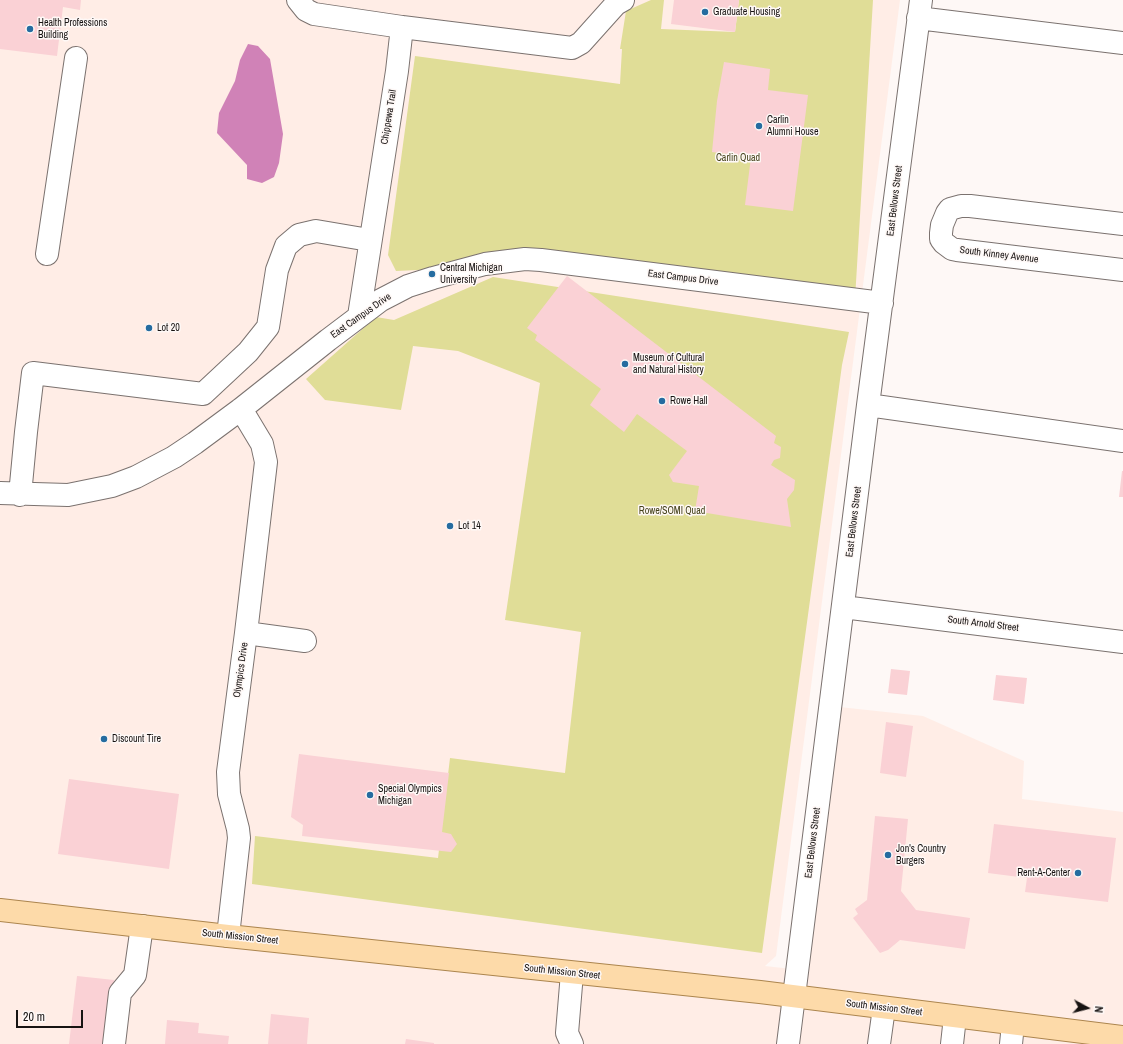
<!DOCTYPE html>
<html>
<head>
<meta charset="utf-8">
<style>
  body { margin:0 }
  #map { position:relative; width:1123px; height:1044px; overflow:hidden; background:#fef8f6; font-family:"Archivo Narrow",sans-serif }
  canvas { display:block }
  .north { position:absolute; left:1067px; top:988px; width:40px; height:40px; -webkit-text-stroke:3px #fef8f6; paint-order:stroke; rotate:97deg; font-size:11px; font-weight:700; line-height:16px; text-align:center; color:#171312 }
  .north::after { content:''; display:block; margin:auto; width:14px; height:18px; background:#171312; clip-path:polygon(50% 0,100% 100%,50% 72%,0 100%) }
  .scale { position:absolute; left:16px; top:1010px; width:67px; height:18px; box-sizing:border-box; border:2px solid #171312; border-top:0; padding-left:5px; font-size:12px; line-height:14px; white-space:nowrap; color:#171312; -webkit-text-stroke:3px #fef8f6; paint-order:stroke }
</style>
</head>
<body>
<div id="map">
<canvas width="1123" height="1044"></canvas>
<div class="north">N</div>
<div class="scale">20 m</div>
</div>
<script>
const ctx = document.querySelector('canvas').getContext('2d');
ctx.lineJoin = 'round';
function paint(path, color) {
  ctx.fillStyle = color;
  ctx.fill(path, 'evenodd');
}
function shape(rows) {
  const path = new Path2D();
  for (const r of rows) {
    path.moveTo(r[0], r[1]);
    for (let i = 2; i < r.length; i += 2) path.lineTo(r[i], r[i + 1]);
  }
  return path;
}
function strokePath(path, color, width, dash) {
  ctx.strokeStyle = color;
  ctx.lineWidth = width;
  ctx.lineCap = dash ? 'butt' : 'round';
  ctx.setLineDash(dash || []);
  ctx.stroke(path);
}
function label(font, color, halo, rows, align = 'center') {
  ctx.font = font + ' "Archivo Narrow",sans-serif';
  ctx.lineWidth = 3;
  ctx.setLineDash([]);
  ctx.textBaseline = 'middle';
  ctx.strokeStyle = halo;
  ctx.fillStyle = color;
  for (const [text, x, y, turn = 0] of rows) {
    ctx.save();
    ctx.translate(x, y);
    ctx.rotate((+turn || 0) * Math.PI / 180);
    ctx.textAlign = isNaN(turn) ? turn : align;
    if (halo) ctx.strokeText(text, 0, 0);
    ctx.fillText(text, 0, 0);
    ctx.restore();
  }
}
const built = shape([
  [0,0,900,0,776,956,765,966,792,969,830,706,923,716,1024,761,1022,799,1123,812,1123,1044,0,1044]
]);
const green = shape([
  [651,0,664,0,661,29,735,32,739,0,873,0,855,299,568,263,396,271,388,255,415,56,620,84,622,49,620,49,626,11],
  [493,277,849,332,842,365,762,953,252,884,255,836,438,858,450,758,565,773,581,632,505,620,540,383,458,351,413,346,401,410,325,400,306,379,376,317,394,320]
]);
const water = shape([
  [248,44,258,46,270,59,283,134,279,163,274,177,262,183,247,179,247,165,217,133,219,113,235,81,240,60]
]);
const building = shape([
  [0,0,81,0,80,10,63,7,57,56,0,49],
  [674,0,739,0,735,32,671,24],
  [724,62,770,69,768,90,808,95,793,211,745,205,751,157,712,152,717,101],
  [567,276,776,436,774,443,781,447,780,458,774,460,771,465,795,480,794,490,787,499,791,527,695,511,699,486,673,482,669,475,687,451,637,414,624,432,590,405,601,389,535,340,537,335,527,328],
  [1122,471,1123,471,1123,497,1119,497],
  [891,669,910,671,907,695,888,693],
  [996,675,1027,678,1024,704,993,700],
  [886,722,913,726,906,777,880,773],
  [299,754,449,773,442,832,451,834,457,844,451,852,302,836,303,825,291,817],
  [69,779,179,794,169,869,58,854],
  [875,816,908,819,901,891,916,910,970,918,965,949,900,940,888,950,880,953,853,918,858,914,855,909,867,900],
  [994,824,1116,838,1108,902,1025,892,1027,878,988,873],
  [77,976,114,980,107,1044,69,1044],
  [271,1014,309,1018,307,1044,268,1044],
  [167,1020,199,1023,198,1033,229,1036,228,1044,165,1044],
  [406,1039,434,1043,434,1044,405,1044]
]);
const minor = shape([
  [298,0,306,10,314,14,402,27,397,71,359,316],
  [918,18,1123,43],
  [402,27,572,48,581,43,616,4,623,0],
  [1123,224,970,206,961,206,950,209,947,213,942,225,941,233,941,239,944,243,952,249,957,250,1123,270],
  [47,254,76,58],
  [868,405,1123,441],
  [0,493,68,495,112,486,136,477,174,457,195,443,241,409,328,340,381,300,408,286,433,278,485,264,525,259,541,260,882,303],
  [20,495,26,432,33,373,203,394,248,352,268,327,277,270,286,246,299,235,316,231,369,240],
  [843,607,1123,642],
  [246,633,305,641],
  [228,936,239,838,238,829,229,794,228,772,246,633,266,462,262,444,241,409],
  [572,973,567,1033,572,1044],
  [114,1044,120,993,135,975,142,926],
  [788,1044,868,405,921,0],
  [879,1044,884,1008],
  [952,1044,955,1017],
  [1011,1044,1013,1024]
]);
const major = shape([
  [0,910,228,936,760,992,1123,1037]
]);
const markers = [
  [705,12,4,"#256ca0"],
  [30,29,4,"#256ca0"],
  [759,126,4,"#256ca0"],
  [432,274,4,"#256ca0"],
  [149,328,4,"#256ca0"],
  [625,364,4,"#256ca0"],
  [662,401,4,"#256ca0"],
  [450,526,4,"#256ca0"],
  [104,739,4,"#256ca0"],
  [370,795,4,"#256ca0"],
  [888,855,4,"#256ca0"],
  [1078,873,4,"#256ca0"]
];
const poiNames = [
  ["Graduate Housing",713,12],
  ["Health Professions",38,23],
  ["Building",38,35],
  ["Carlin",767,120],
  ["Alumni House",767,132],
  ["Central Michigan",440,268],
  ["University",440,280],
  ["Lot 20",157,328],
  ["Museum of Cultural",633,358],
  ["and Natural History",633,370],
  ["Rowe Hall",670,401],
  ["Lot 14",458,526],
  ["Discount Tire",112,739],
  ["Special Olympics",378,789],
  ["Michigan",378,801],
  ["Jon's Country",896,849],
  ["Burgers",896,861],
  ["Rent-A-Center",1070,873,"right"]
];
const streetNames = [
  ["Chippewa Trail",389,117,-81],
  ["East Bellows Street",895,201,-83],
  ["South Kinney Avenue",999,255,7],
  ["East Campus Drive",683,278,7],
  ["East Campus Drive",361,316,-35],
  ["East Bellows Street",854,522,-83],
  ["South Arnold Street",983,624,7],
  ["Olympics Drive",241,670,-82],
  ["East Bellows Street",813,843,-83],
  ["South Mission Street",240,937,6],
  ["South Mission Street",562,972,6],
  ["South Mission Street",884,1008,7]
];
const parkNames = [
  ["Carlin Quad",738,158],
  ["Rowe/SOMI Quad",672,511]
];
paint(built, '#ffede6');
paint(green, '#e0dd97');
paint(water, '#d082b7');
paint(building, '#fad1d5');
strokePath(minor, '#7b726f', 24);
strokePath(major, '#ac854e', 24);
strokePath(minor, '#fff', 22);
strokePath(major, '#fddaa9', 22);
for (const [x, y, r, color] of markers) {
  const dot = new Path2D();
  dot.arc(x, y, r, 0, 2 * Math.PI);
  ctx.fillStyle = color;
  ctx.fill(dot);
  strokePath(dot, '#fef8f6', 1.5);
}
label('10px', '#171312', '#fef8f6', poiNames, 'left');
label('10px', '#171312', '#fef8f6', streetNames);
label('10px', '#45421b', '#fef8f6', parkNames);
</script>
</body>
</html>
